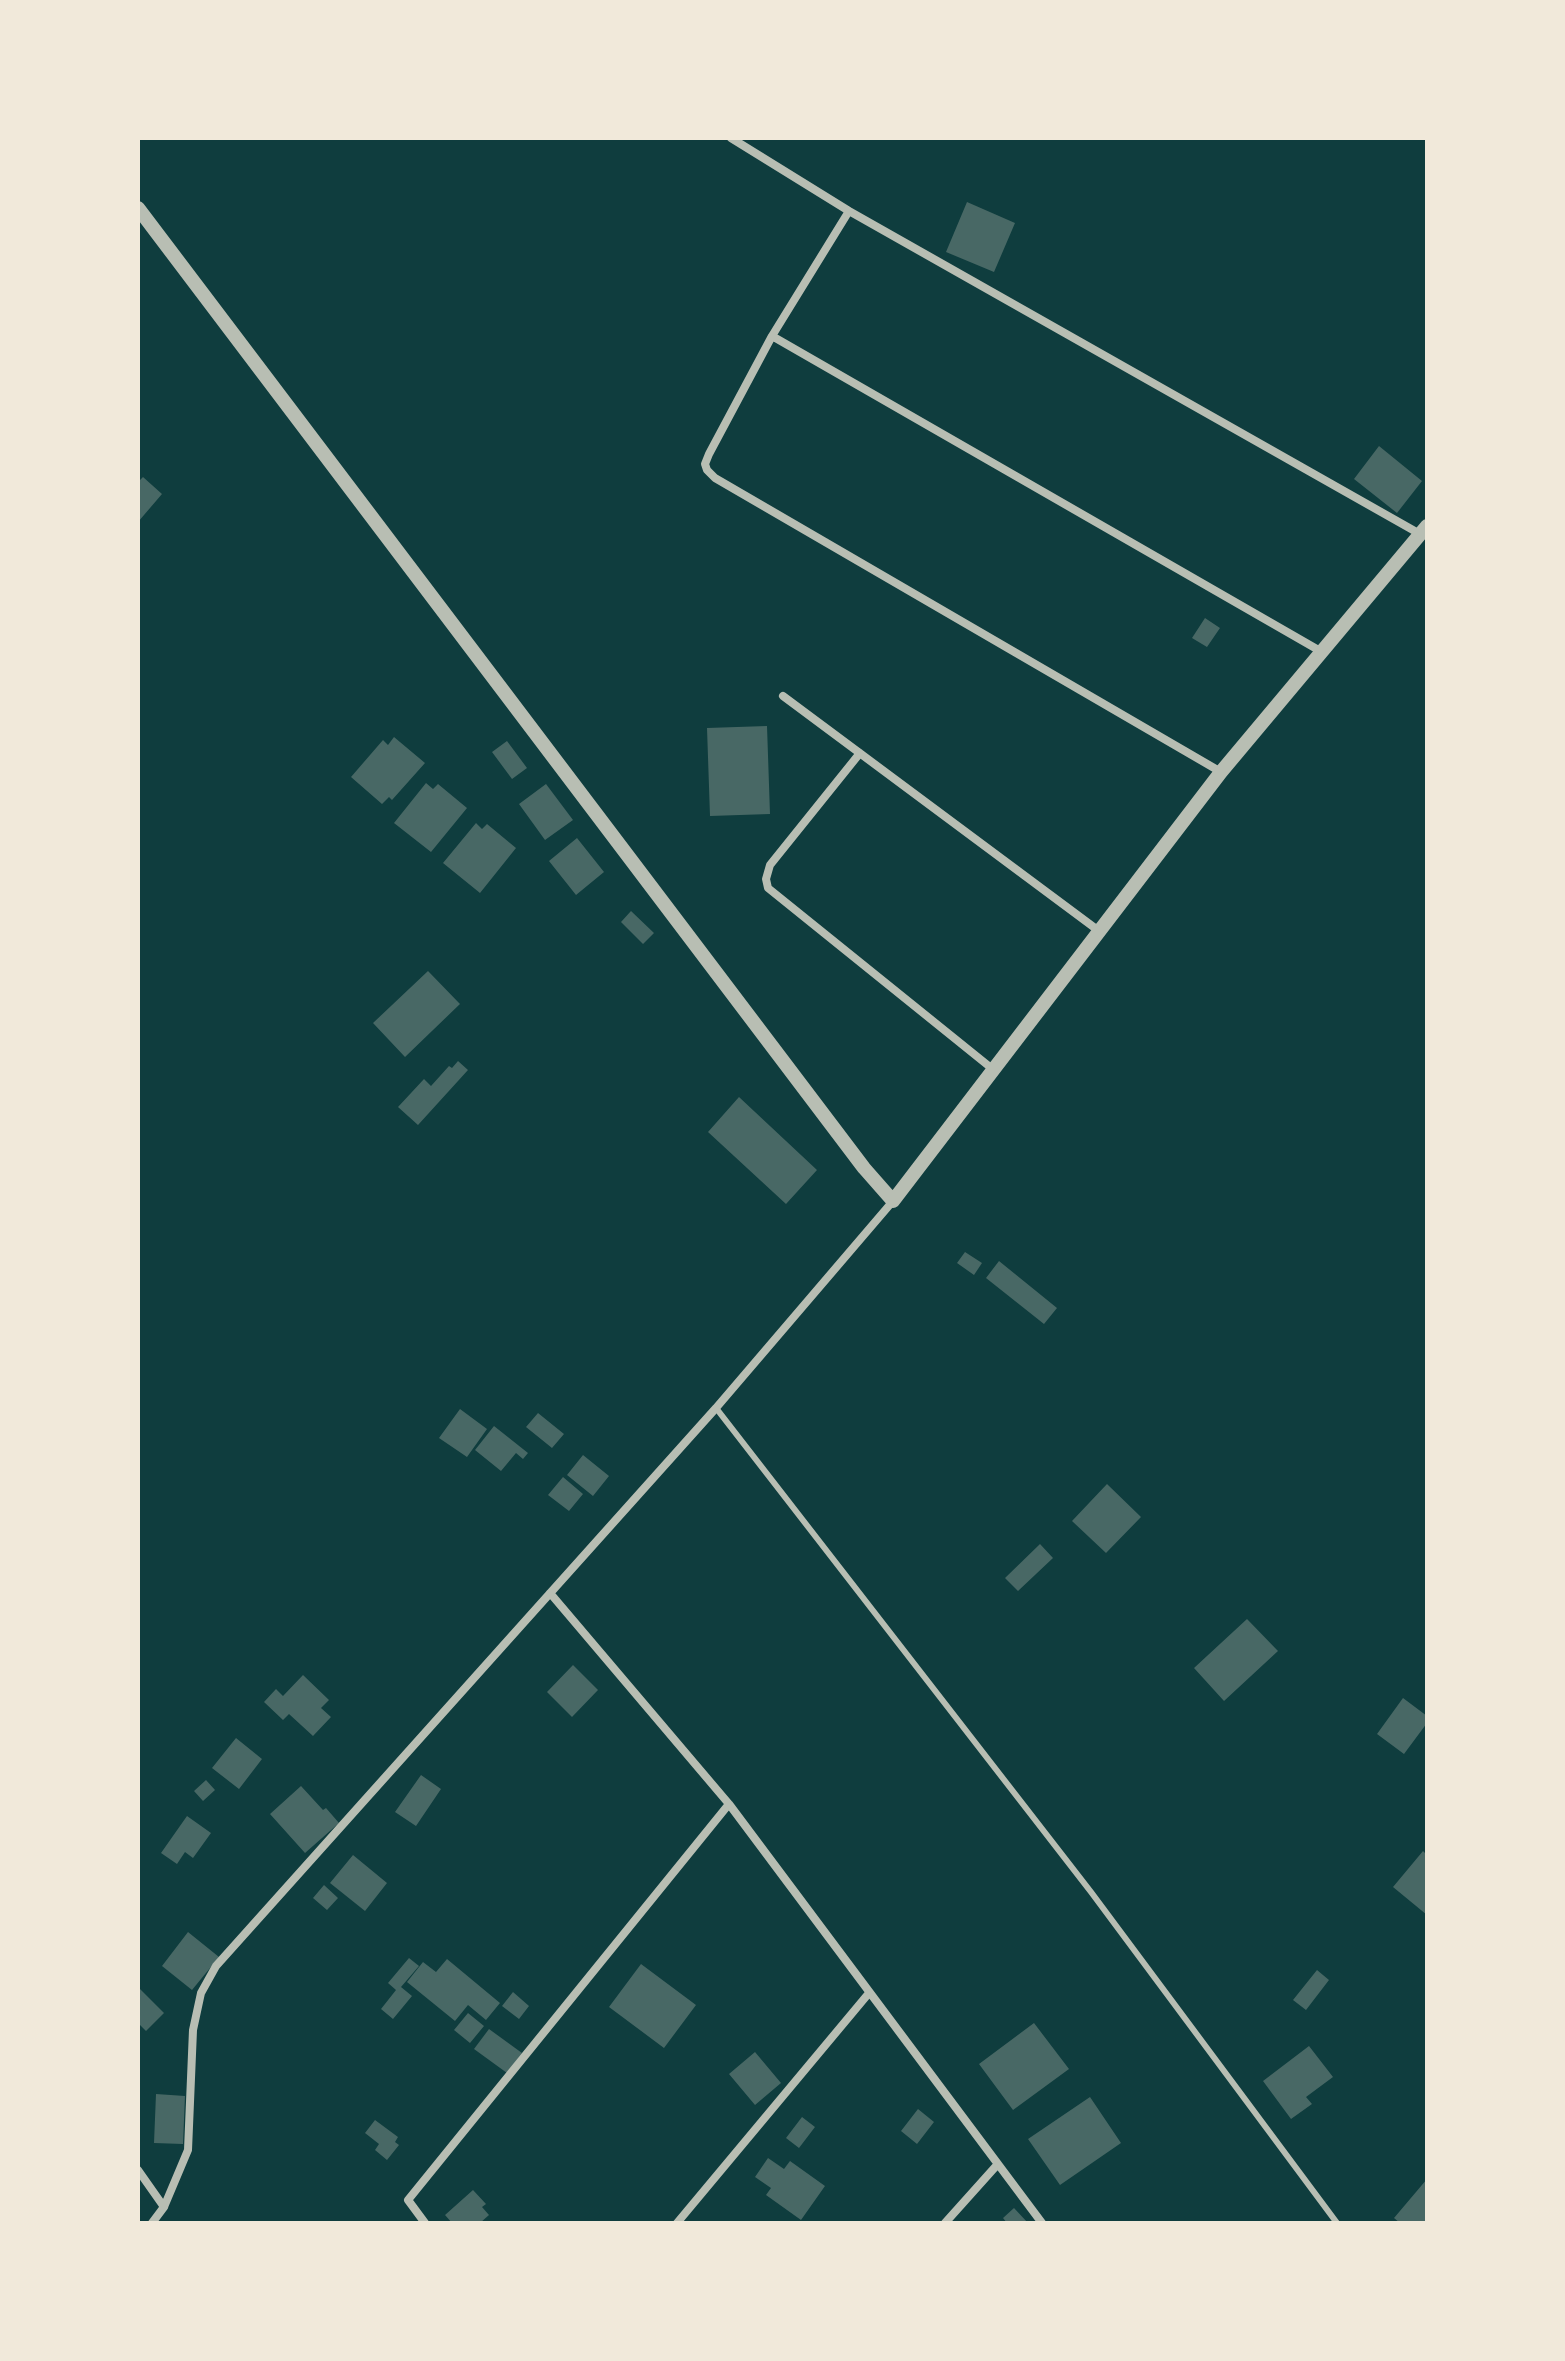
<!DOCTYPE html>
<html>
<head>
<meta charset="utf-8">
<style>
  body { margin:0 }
  #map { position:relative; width:1565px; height:2361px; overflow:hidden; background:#0f3d3e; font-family:"Sofia Sans Condensed",sans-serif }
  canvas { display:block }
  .frame { position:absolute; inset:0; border:140px solid #f1e9da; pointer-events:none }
</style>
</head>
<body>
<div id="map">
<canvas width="1565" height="2361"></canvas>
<div class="frame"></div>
</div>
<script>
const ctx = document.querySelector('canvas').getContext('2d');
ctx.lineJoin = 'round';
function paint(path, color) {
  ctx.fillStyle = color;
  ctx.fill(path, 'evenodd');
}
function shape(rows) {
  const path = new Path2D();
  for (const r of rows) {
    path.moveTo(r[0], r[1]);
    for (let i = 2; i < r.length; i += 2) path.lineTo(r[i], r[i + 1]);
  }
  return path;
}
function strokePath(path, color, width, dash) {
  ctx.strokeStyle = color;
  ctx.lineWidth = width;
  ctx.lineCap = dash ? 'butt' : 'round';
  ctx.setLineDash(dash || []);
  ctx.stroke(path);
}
const building = shape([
  [967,202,1015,223,994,272,946,252],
  [1379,446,1422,481,1397,513,1354,479],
  [143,477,162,494,138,522,138,482],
  [1205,618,1220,628,1207,647,1192,638],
  [767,726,770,814,710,816,707,728],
  [394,737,425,763,392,800,389,797,382,804,351,777,383,740,388,745],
  [507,741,527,768,512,779,492,752],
  [426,783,433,789,438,784,467,808,431,852,394,823],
  [546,784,573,820,545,840,519,804],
  [476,823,482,829,487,824,516,848,480,893,443,863],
  [577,838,604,872,576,895,549,861],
  [631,911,654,933,643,944,621,922],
  [428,971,460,1004,405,1057,373,1023],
  [458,1061,468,1070,418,1125,398,1107,424,1079,431,1086,449,1066,452,1068],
  [739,1097,817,1170,786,1204,708,1132],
  [965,1252,982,1263,974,1275,957,1263],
  [999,1261,1057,1308,1044,1324,986,1278],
  [460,1409,487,1429,467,1457,439,1438],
  [538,1413,564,1434,552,1448,526,1427],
  [494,1426,528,1453,523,1459,516,1453,501,1471,475,1450],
  [583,1455,609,1476,593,1496,567,1475],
  [563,1477,583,1494,569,1511,548,1495],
  [1107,1484,1141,1517,1106,1553,1072,1521],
  [1040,1544,1053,1558,1018,1591,1005,1578],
  [1247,1619,1278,1651,1224,1701,1194,1668],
  [573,1665,598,1690,572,1717,547,1692],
  [303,1675,329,1700,321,1708,331,1717,313,1736,289,1714,283,1720,264,1702,276,1689,283,1696],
  [1403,1698,1427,1716,1427,1723,1404,1754,1377,1734],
  [236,1738,262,1759,239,1789,212,1768],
  [421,1775,441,1789,416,1826,395,1812],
  [206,1780,215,1790,203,1801,194,1791],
  [301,1786,323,1810,326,1808,339,1823,305,1853,270,1814],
  [187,1816,211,1833,193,1858,185,1852,177,1864,161,1853],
  [1423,1851,1427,1855,1427,1915,1393,1887],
  [353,1855,387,1883,365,1911,330,1883],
  [324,1885,338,1898,327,1910,313,1898],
  [188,1932,219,1957,192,1990,162,1966],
  [409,1958,419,1966,401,1987,412,1996,393,2019,381,2009,396,1990,388,1983],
  [447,1959,500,2003,486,2020,468,2005,455,2021,407,1982,423,1962,436,1972],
  [641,1964,696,2005,664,2048,609,2007],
  [1317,1970,1329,1980,1306,2010,1293,2000],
  [140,1989,164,2013,146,2031,138,2023],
  [513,1992,529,2006,519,2019,502,2006],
  [468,2013,484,2026,470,2043,454,2030],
  [1034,2023,1069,2069,1013,2110,979,2064],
  [489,2029,522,2053,507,2073,474,2049],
  [1309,2046,1333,2077,1306,2097,1312,2104,1291,2119,1263,2081],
  [755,2052,781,2083,755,2105,729,2074],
  [156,2094,185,2096,183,2144,154,2143],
  [1090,2097,1121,2143,1060,2185,1028,2139],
  [918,2109,934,2122,917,2144,901,2131],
  [802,2117,815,2127,799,2148,786,2138],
  [375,2120,398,2137,395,2142,399,2145,387,2160,375,2150,379,2144,365,2133],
  [768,2158,784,2169,790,2161,825,2186,801,2220,766,2195,771,2188,755,2177],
  [1427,2179,1427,2221,1400,2223,1394,2218],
  [473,2190,486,2204,482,2207,489,2215,480,2223,452,2223,445,2215],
  [1014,2208,1028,2223,1007,2223,1003,2218]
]);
const service = shape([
  [716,1408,1091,1892,1337,2223]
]);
const minor = shape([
  [731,138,849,211,1420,534],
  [849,211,772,336,709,454,705,464,707,470,715,478,1221,772],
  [772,336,1322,652],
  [783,696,1099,931],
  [860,753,770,865,766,879,768,888,995,1071],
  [550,1593,729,1804,1042,2223],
  [138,2170,164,2207],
  [152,2223,164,2207,188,2150,193,2030,201,1993,216,1966,716,1408,893,1201],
  [425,2223,408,2200,729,1804],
  [677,2223,869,1993],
  [945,2223,997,2165]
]);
const tertiary = shape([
  [138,208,864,1168,893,1201,1221,772,1427,526]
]);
paint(building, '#486865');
strokePath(service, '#b8beb3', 6);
strokePath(minor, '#b8beb3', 8);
strokePath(tertiary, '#b8beb3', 14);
</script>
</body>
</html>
